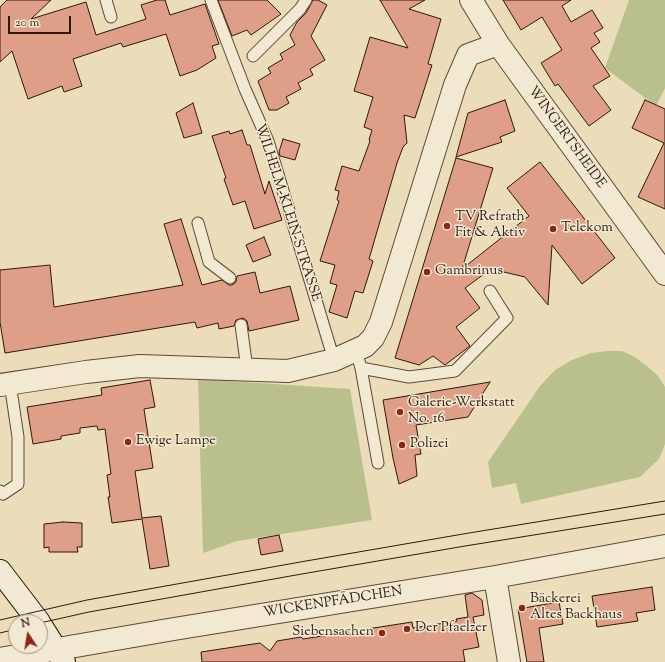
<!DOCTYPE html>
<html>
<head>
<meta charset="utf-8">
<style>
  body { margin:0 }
  #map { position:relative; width:665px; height:662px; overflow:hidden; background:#ebddb9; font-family:"Sorts Mill Goudy",serif }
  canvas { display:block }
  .north { position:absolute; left:8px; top:614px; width:40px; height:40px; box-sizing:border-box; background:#f2e9d2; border:1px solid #a49583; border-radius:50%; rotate:348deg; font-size:11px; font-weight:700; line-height:16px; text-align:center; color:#30170d }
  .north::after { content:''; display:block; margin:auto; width:14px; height:18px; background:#8f2418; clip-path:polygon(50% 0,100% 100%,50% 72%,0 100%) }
  .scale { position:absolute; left:8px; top:16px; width:63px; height:18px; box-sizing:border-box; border:2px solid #30170d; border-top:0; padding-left:5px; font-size:12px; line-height:14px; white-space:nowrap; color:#30170d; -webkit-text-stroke:3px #f2e9d2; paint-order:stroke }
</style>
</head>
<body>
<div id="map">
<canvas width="665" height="662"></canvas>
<div class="north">N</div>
<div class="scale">20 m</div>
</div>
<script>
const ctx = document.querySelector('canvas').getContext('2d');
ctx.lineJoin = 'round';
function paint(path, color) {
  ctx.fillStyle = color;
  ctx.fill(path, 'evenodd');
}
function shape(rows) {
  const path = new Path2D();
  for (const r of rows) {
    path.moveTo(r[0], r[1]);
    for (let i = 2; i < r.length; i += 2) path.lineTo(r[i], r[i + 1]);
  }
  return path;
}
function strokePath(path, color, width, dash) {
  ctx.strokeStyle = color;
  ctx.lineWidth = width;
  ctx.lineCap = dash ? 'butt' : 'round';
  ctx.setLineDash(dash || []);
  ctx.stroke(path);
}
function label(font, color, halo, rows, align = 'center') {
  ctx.font = font + ' "Sorts Mill Goudy",serif';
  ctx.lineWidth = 3;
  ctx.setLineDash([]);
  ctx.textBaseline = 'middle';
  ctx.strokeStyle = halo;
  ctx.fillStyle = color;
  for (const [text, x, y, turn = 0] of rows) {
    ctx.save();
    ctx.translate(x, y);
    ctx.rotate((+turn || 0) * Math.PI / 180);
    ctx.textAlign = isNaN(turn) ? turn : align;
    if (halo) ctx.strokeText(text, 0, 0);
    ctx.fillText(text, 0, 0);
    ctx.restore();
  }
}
const green = shape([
  [629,0,665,0,665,88,656,106,605,68],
  [608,351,622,351,635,357,647,366,658,376,665,387,665,444,659,459,640,477,521,504,516,483,492,488,488,462,540,386,555,370,572,360,591,353],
  [198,379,350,389,372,520,237,541,203,553]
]);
const building = shape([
  [7,0,51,0,31,19,86,2,96,35,146,19,141,5,157,0,165,0,170,15,205,4,219,44,212,46,216,58,197,70,180,76,166,34,123,47,121,43,73,59,82,86,64,92,62,86,28,99,12,51,0,62,0,7,7,0],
  [218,0,267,0,281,14,251,35,247,30,232,36,218,0],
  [313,0,318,0,327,5,311,36,325,60,310,69,313,75,298,83,301,89,286,97,289,103,277,110,269,110,258,81,271,73,268,68,283,59,280,54,295,45,290,35,297,22,306,13,313,0],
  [380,0,425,0,409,9,441,19,428,64,432,65,415,118,404,115,407,143,403,147,397,163,369,259,373,261,363,293,355,291,347,318,329,312,337,285,330,283,335,265,320,261,339,201,337,200,339,191,335,190,342,166,359,171,370,141,369,140,372,130,364,127,373,97,354,91,370,37,408,48,380,0],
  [503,0,571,0,562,6,571,22,592,10,603,28,594,33,600,42,591,48,610,76,593,86,611,110,589,126,558,84,555,86,541,63,562,50,542,17,521,30,503,0],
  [505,100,515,131,500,137,502,142,456,157,468,113,505,100],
  [645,100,665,109,665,209,638,197,664,143,632,128,645,100],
  [193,103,202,133,184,138,176,113,193,103],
  [242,130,247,145,250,145,265,194,269,181,282,220,254,229,245,201,233,205,224,179,226,178,212,136,229,131,230,134,242,130],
  [283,139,300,144,295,160,280,156,279,152,283,139],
  [456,158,493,168,462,269,529,216,507,188,540,162,615,258,582,284,552,245,548,305,525,277,491,269,465,288,480,308,456,327,470,346,445,365,433,356,419,365,395,358,456,158],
  [181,219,202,285,222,280,229,285,232,285,236,282,237,276,255,272,260,293,290,286,299,320,249,331,247,321,243,318,236,320,234,326,219,329,218,323,197,328,195,322,5,353,0,322,0,270,50,265,54,307,183,285,164,224,181,219],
  [264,237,271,255,253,262,246,245,264,237],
  [150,380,155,407,144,409,153,468,135,471,142,518,161,516,169,566,150,569,142,519,112,523,108,497,110,497,107,475,111,474,105,429,98,430,97,426,80,428,80,433,61,436,61,439,33,444,27,407,102,395,101,388,150,380],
  [490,382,468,417,416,425,421,454,415,455,417,476,399,484,393,458,383,400,490,382],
  [63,522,82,523,82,547,77,547,78,552,49,552,49,547,44,548,44,524,63,522],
  [279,535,283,551,261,555,258,539,279,535],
  [652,587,655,610,636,613,638,621,597,627,592,596,652,587],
  [472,593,482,600,484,615,473,617,479,647,463,650,465,662,202,662,201,652,260,643,270,651,277,641,301,637,303,639,412,622,413,628,457,621,456,619,468,617,465,595,472,593],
  [559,602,563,624,539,628,544,662,527,662,518,609,559,602]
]);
const lane = shape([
  [106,0,111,17],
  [211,0,245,89,268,141,334,360],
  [253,56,300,9,306,0],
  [198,223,209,262,230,278],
  [241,325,247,369],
  [359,361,361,368,378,463],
  [361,368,409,377,455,371,507,318,490,291],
  [0,491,3,494,18,484,18,437,10,383]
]);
const street = shape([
  [471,0,498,44,665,274],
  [0,385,86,372,140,366,288,371,334,360,365,346,373,338,381,322,455,85,468,55,498,44],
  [495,577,509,662],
  [0,659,174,629,495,577,665,546]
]);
const secondary = shape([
  [0,571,39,622],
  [40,624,64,662]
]);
const tram = shape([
  [0,620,87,600,306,561,469,533,665,501],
  [40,623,89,612,296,575,465,546,665,514],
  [0,633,16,629]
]);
const markers = [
  [447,226,4,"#8f2418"],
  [553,229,4,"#8f2418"],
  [427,272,4,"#8f2418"],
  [400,412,4,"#8f2418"],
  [128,442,4,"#8f2418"],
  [402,445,4,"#8f2418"],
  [522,608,4,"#8f2418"],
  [407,629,4,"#8f2418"],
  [382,633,4,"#8f2418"]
];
const streetNames = [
  ["WINGERTSHEIDE",566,138,54],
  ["WILHELM-KLEIN-STRASSE",287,213,72],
  ["WICKENPFÄDCHEN",333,603,-9]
];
const poiNames = [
  ["TV Refrath",455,218],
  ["Fit & Aktiv",455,234],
  ["Telekom",561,229],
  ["Gambrinus",435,272],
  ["Galerie-Werkstatt",408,404],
  ["No. 16",408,420],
  ["Ewige Lampe",136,442],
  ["Polizei",410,445],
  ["Bäckerei",530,600],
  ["Altes Backhaus",530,616],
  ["Der Pfaelzer",415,629],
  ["Siebensachen",374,633,"right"]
];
paint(green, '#bac08d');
paint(building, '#df9e88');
strokePath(building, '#30170d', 1);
strokePath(lane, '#5f4838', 13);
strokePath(street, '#5f4838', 24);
strokePath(secondary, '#30170d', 24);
strokePath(lane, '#f2e9d2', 11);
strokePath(street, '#f2e9d2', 22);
strokePath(secondary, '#f2e9d2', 22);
strokePath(tram, '#30170d', 1);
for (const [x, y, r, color] of markers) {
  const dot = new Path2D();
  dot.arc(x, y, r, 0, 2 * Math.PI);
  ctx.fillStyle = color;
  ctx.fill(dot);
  strokePath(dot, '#f2e9d2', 1.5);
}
label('14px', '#30170d', '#f2e9d2', streetNames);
label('14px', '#30170d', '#f2e9d2', poiNames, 'left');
</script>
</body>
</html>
